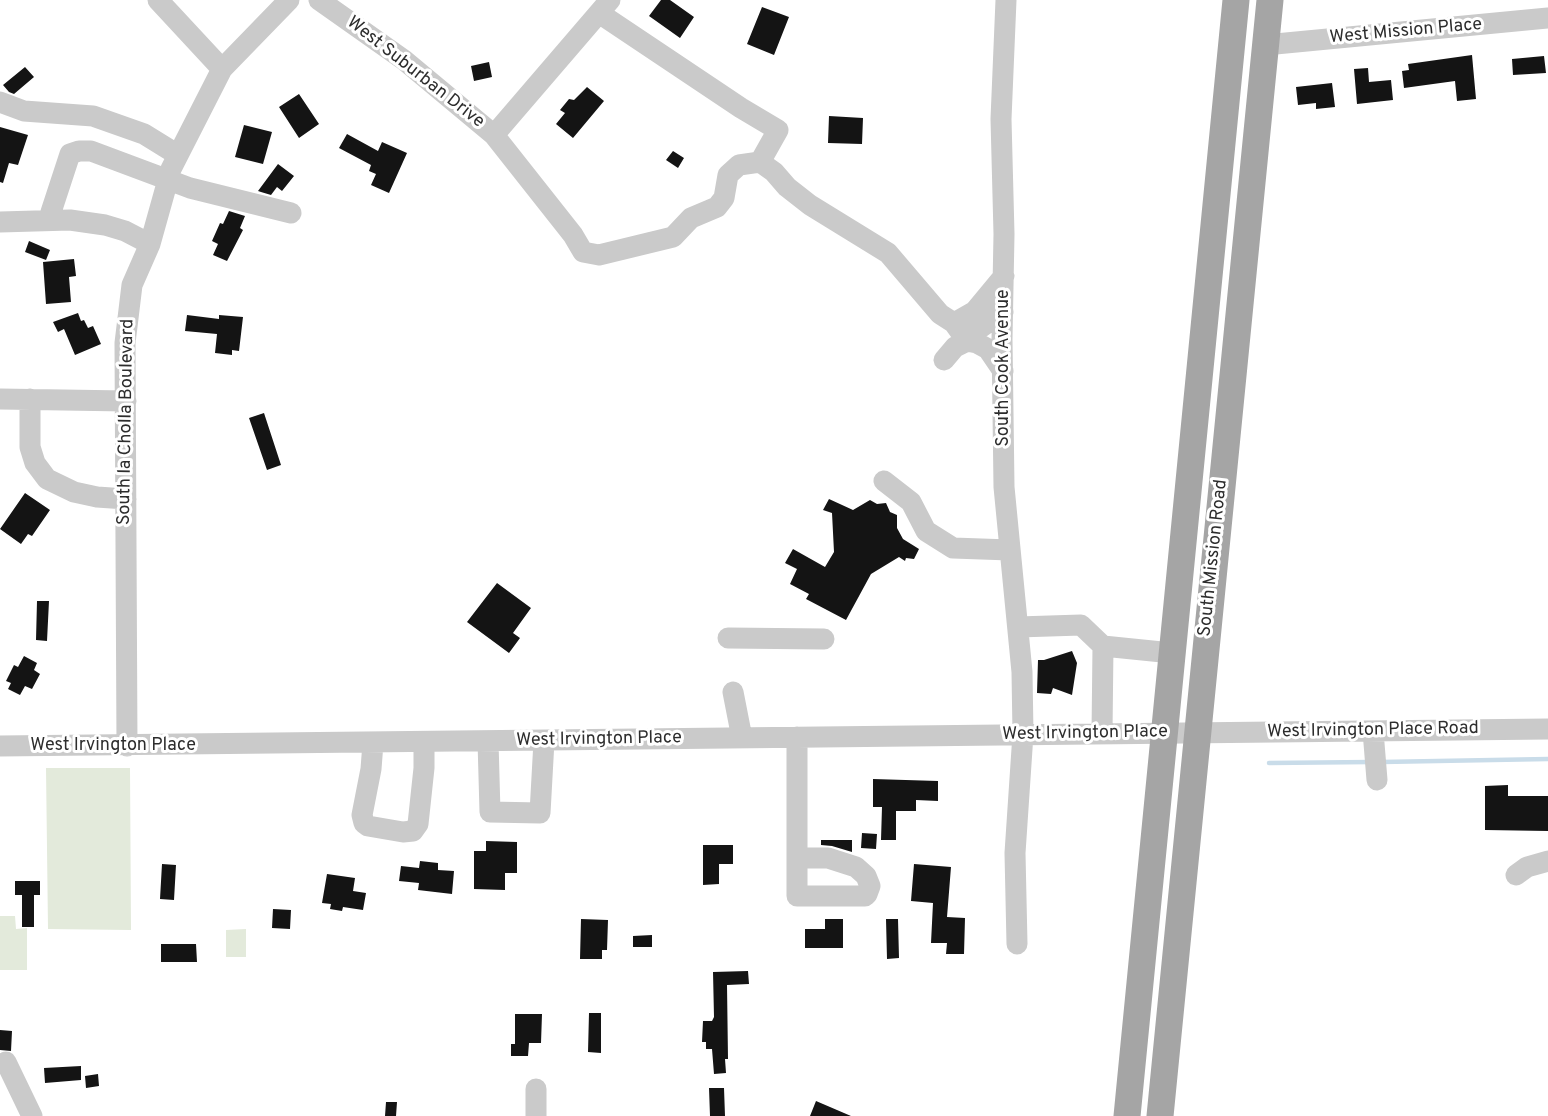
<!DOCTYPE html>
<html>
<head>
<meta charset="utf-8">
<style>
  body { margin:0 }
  canvas { display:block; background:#fff }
</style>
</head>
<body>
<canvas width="1548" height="1116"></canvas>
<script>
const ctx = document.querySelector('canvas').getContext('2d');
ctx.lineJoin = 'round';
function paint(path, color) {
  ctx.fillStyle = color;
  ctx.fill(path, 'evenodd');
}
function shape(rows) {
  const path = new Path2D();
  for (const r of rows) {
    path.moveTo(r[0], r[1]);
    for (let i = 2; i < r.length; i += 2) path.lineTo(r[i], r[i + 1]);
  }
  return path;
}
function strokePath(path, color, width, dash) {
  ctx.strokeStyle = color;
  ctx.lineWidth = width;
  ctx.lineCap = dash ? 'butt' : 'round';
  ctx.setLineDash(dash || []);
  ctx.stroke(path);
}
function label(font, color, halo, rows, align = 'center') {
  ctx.font = font + ' Overpass,sans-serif';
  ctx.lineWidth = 6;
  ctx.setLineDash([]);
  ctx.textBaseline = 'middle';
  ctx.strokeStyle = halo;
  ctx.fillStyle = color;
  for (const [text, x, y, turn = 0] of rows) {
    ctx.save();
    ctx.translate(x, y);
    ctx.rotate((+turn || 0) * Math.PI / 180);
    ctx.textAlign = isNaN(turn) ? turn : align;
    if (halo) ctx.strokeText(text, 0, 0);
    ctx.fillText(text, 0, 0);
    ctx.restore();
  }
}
const green = shape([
  [46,768,130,768,131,930,48,929],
  [0,916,15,916,16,929,27,928,27,970,0,970],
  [246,929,246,957,226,957,226,930]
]);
const stream = shape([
  [1382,762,1548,759],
  [1269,763,1371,762]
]);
const building = shape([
  [661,0,670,0,694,17,680,38,649,16],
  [762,7,789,17,774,55,747,44],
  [1472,55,1476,99,1457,101,1455,81,1404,88,1402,71,1409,70,1408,64],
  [1544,56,1546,73,1513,75,1512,59],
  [489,62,492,77,474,81,471,66],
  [25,67,34,77,14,94,9,92,3,85],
  [1368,68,1369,82,1391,80,1393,100,1357,104,1354,69],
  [1332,83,1335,107,1316,109,1316,103,1298,105,1296,87],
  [587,87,604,101,573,138,556,124,565,113,560,110,569,99,574,100],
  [299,94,319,124,299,138,279,107],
  [829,116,863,118,862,144,828,143],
  [244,125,272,132,263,164,235,157],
  [0,127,28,135,18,165,9,163,3,183,0,182],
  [347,134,378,151,382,142,407,153,389,193,371,185,376,174,369,171,371,165,339,148],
  [673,151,684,158,678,168,666,160],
  [278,164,294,176,282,191,277,187,271,195,261,192,258,191],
  [229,211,245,216,240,228,243,230,227,261,213,255,218,244,212,241,220,223,223,224],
  [29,241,50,250,46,260,25,252],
  [74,259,76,276,69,277,71,302,46,304,43,262],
  [78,313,81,321,84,320,88,328,93,326,101,344,75,355,64,329,58,332,53,322],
  [187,315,219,319,219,315,243,317,239,351,232,350,232,355,215,353,217,334,185,331],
  [264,413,281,465,267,470,249,418],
  [25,493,50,510,32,536,28,534,21,544,0,529],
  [829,499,853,510,870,500,877,504,886,503,890,512,897,515,897,528,903,539,919,549,914,559,906,558,905,561,899,557,871,574,846,620,806,599,809,594,790,584,797,569,785,563,793,549,825,567,834,552,832,513,823,510],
  [497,583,531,608,513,633,520,638,509,653,467,622],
  [37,601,49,601,47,641,36,640],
  [1072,651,1077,663,1072,695,1053,688,1051,694,1037,693,1038,660,1044,660],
  [24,656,37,663,34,670,40,674,32,689,25,686,20,695,8,689,11,683,6,681,14,665,18,667],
  [873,779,938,781,938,801,916,800,916,811,896,811,896,840,881,840,882,807,873,807],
  [1508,785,1508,796,1548,796,1548,831,1485,830,1485,786],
  [862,833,877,834,876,849,861,848],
  [821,840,852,840,852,852,832,846,821,845],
  [486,841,517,842,517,873,505,873,505,890,474,889,474,851,486,851],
  [703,845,733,845,733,864,719,864,719,884,703,885],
  [420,861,438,863,438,870,454,871,452,894,418,890,419,883,399,881,401,866,419,868],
  [162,864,176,865,174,900,160,899],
  [914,864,951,867,947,917,965,918,964,954,946,954,947,943,931,943,933,903,911,901],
  [327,874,355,878,353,891,366,893,363,910,343,907,342,911,330,909,331,904,322,903],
  [15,881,40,881,40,895,34,895,34,927,22,927,22,895,15,895],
  [273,909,291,910,290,929,272,928],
  [581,919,608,920,607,950,602,950,602,959,580,959],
  [825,919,843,919,843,948,805,948,805,929,825,929],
  [886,919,898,919,899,958,887,959],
  [652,935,652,947,633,947,633,936],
  [161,944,196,944,197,962,161,962],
  [748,971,749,984,727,985,728,1059,725,1059,726,1073,714,1074,712,1049,706,1049,706,1042,702,1042,703,1021,712,1021,714,1017,713,972],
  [589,1013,601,1013,601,1053,588,1052],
  [515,1014,542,1014,541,1043,529,1043,528,1056,511,1056,511,1044,515,1044],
  [0,1030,12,1031,11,1051,0,1050],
  [81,1066,81,1080,45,1083,44,1068],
  [98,1074,99,1086,86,1088,85,1076],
  [709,1088,724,1088,725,1116,710,1116],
  [816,1101,851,1116,810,1116],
  [386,1102,397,1102,396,1116,385,1116]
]);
const minor = shape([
  [158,0,222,69],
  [319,0,404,60,494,135,573,235,583,252,599,255,673,237,691,218,717,207,724,198,728,175,739,165,760,162],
  [1006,0,1001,119,1004,234,1002,339,1004,487,1022,672,1023,734,1015,853,1017,944],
  [599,13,741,108,778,130,760,162,774,172,787,187,810,205,888,253,940,314,954,323],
  [1265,45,1548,18],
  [0,102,24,111,93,116,144,134,178,155],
  [494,135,610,0],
  [53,220,51,212,70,154,79,151,91,151,190,188,291,213],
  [0,222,70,220,105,225,125,231,150,244],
  [1003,312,976,331,967,341,954,323,975,311,1004,276],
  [944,360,955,347,967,341,977,343,988,349,1003,371],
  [0,399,126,401],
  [30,399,30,447,35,463,47,479,74,492,97,497,126,499],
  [884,481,911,502,926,531,953,548,1010,550],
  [1018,627,1081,625,1103,646,1172,653],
  [728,638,824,639],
  [733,692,742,738],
  [1373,731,1377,780],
  [1102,733,1103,646],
  [488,741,490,812,540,813,544,741],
  [373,743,371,769,362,815,364,823,368,826,403,832,413,831,418,824,424,768,424,742],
  [0,746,1548,729],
  [127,746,125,343,132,285,150,244,171,169,222,69,289,0],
  [797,858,828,858,856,867,866,876,870,886,867,894,865,896,797,896,797,737],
  [1516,875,1527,867,1548,861],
  [6,1062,32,1116],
  [536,1089,536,1116]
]);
const major = shape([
  [1127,1116,1236,0],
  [1160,1116,1270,0]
]);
const streetNames = [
  ["West Mission Place",1406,32,-5],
  ["West Suburban Drive",415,73,38],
  ["South Cook Avenue",1004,368,-90],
  ["South la Cholla Boulevard",127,422,-89],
  ["South Mission Road",1214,558,-84],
  ["West Irvington Place Road",1373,731,-1],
  ["West Irvington Place",1085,734,-1],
  ["West Irvington Place",599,740,-1],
  ["West Irvington Place",113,746]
];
paint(green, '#e3eadb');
strokePath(stream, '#c9dce9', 4.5);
paint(building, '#141414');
strokePath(minor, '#cacaca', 21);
strokePath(major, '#a5a5a5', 27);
label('18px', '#2d2d2d', '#fff', streetNames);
</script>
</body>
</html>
